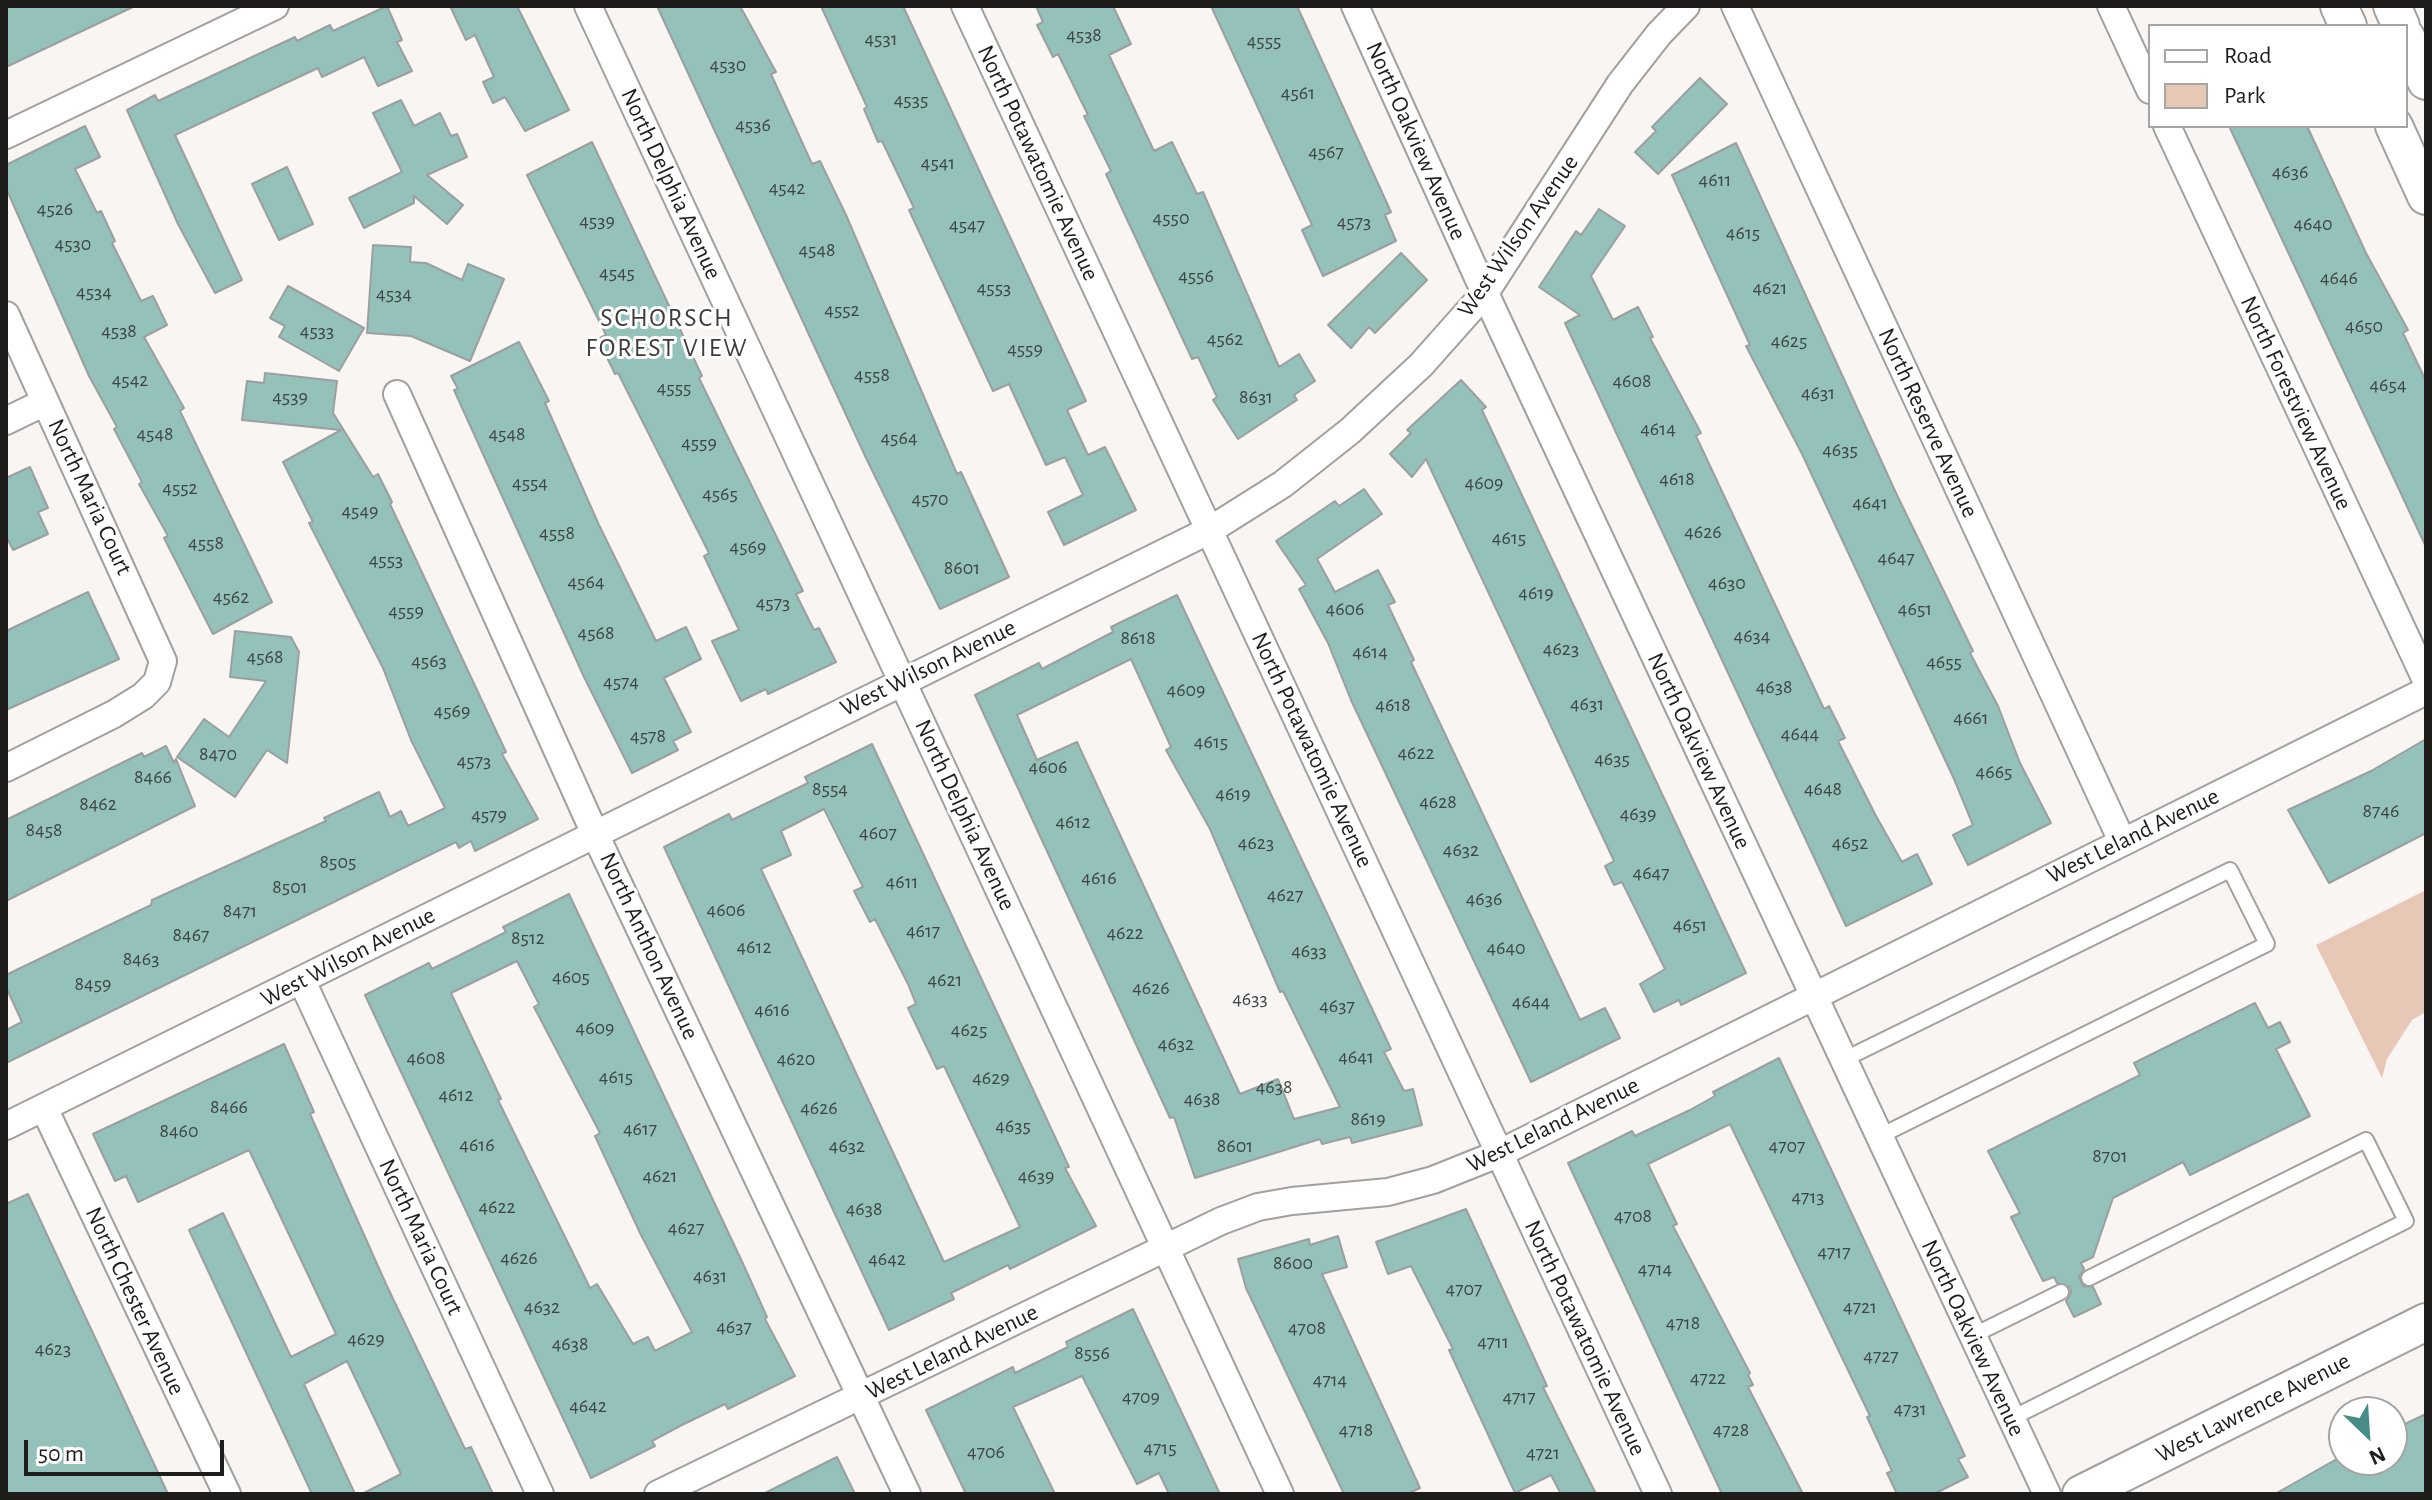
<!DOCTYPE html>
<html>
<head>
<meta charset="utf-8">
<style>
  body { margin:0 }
  #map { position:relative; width:2432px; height:1500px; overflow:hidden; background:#f9f5f2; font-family:"Alegreya Sans",sans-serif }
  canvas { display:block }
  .frame { position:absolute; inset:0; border:8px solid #1f1d1c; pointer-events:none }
  .legend { position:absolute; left:2148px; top:24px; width:260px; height:104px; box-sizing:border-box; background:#fff; border:2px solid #a5a5a4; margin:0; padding:10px 14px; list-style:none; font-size:24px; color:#1f1d1c }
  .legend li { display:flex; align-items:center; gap:16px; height:40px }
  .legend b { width:40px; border:2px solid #a5a5a4 }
  .north { position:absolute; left:2328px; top:1396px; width:80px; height:80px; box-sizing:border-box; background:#fff; border:2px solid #a5a5a4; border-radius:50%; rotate:155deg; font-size:22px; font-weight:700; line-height:32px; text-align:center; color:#1f1d1c }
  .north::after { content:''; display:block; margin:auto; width:28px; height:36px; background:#478d85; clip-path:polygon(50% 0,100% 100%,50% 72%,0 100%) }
  .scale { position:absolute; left:24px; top:1440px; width:200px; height:36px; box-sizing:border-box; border:4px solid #1f1d1c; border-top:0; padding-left:10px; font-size:24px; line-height:28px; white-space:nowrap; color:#1f1d1c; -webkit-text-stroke:6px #fff; paint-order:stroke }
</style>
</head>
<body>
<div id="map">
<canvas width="2432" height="1500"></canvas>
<div class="frame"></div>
<ul class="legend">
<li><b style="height:10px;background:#fff"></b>Road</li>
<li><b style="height:22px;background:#e7c8b7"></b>Park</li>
</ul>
<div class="north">N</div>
<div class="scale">50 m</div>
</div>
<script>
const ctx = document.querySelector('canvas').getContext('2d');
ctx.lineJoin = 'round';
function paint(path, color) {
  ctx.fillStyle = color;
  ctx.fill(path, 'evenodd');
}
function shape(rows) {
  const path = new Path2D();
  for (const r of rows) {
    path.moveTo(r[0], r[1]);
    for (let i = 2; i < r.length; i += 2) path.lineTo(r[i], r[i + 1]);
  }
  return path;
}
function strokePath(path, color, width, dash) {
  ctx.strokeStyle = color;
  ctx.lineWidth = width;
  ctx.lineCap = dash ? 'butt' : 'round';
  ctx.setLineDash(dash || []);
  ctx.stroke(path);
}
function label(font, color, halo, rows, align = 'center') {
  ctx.font = font + ' "Alegreya Sans",sans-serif';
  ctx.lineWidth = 6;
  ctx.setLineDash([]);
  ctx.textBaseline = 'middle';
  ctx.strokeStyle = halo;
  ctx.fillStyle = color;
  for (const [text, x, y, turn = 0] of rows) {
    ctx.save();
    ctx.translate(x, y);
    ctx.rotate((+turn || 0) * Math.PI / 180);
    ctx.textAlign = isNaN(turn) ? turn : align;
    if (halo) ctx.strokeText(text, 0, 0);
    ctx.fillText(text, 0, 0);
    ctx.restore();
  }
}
const green = shape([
  [2426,890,2426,1012,2412,1020,2387,1059,2382,1078,2316,945]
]);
const building = shape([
  [6,6,135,6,6,67,6,6],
  [387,6,402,40,397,42,412,71,378,86,364,57,322,77,318,68,175,135,242,280,215,293,178,224,127,110,155,95,158,101,295,37,297,41,330,25,333,31,387,6],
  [450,6,517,6,569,110,525,131,505,97,493,103,483,82,494,77,475,35,466,40,450,6],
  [657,6,740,6,776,72,771,74,812,164,820,161,846,215,957,474,961,472,1009,577,940,609,866,458,657,6],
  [821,6,903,6,1086,401,1067,410,1088,455,1105,447,1136,510,1064,545,1048,512,1083,495,1065,457,1046,465,1009,384,993,391,909,210,914,208,882,141,878,142,864,109,867,107,821,6],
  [1036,6,1113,6,1131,44,1109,55,1154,151,1172,142,1197,194,1203,192,1279,367,1299,354,1315,381,1294,395,1297,400,1238,439,1213,400,1217,397,1198,357,1192,359,1118,200,1106,174,1111,171,1084,116,1088,115,1058,54,1053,57,1037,25,1043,22,1036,6],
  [1211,6,1297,6,1391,212,1385,215,1396,241,1323,276,1302,230,1312,225,1211,6],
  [1700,78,1727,104,1658,174,1635,152,1656,131,1652,127,1700,78],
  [401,100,414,126,440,113,451,136,457,134,467,157,427,175,463,205,447,224,414,196,414,203,364,228,349,198,402,172,373,113,401,100],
  [85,126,100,157,75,169,97,213,101,211,115,241,112,243,141,301,153,296,167,325,144,337,184,408,180,411,272,602,213,634,164,538,168,536,139,484,142,482,114,429,117,427,89,376,6,188,6,165,85,126],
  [2229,126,2307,126,2366,253,2408,330,2403,333,2426,381,2426,547,2229,126],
  [592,142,702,376,699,378,803,591,796,594,814,630,819,628,836,662,768,694,766,689,741,701,712,641,739,630,704,556,709,553,618,373,615,374,598,339,606,335,527,175,592,142],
  [1736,143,1896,493,1973,651,1970,653,1998,706,2020,763,2051,823,1968,865,1953,835,1973,825,1954,779,1802,454,1746,346,1750,345,1672,175,1736,143],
  [287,167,313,224,279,240,252,184,287,167],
  [1599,209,1625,226,1591,276,1613,320,1638,307,1653,337,1650,338,1701,433,1696,436,1824,709,1829,706,1845,738,1838,741,1876,816,1902,862,1917,854,1932,884,1846,926,1565,323,1580,315,1539,287,1576,231,1581,235,1599,209],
  [373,245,411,247,410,262,426,263,462,280,468,264,504,279,470,361,411,336,367,333,373,245],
  [1401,253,1427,280,1375,333,1369,327,1351,348,1328,325,1401,253],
  [288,286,364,328,339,371,279,337,285,326,270,318,288,286],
  [519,342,549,401,545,403,599,525,656,641,686,627,701,659,664,678,691,732,673,741,678,750,632,773,584,677,454,390,458,389,451,376,519,342],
  [265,373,337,381,333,413,373,477,378,474,392,502,390,504,506,752,502,754,538,819,475,851,471,841,459,848,456,842,6,1063,6,1030,22,1022,6,987,6,975,151,905,152,900,326,821,324,818,379,792,390,817,401,811,408,826,445,808,411,740,383,668,309,523,313,522,283,462,341,430,242,420,247,381,264,383,265,373],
  [1461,380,1486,407,1482,410,1746,973,1681,1005,1679,1000,1654,1012,1640,984,1665,969,1622,882,1614,885,1605,866,1614,861,1426,459,1412,477,1390,454,1411,433,1407,430,1461,380],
  [30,467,48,508,38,512,48,534,13,550,6,536,6,478,30,467],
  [1364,489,1382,514,1317,559,1335,592,1378,570,1395,602,1388,605,1414,660,1411,662,1580,1020,1605,1008,1620,1038,1531,1082,1351,700,1328,643,1299,589,1306,585,1276,541,1335,501,1339,506,1364,489],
  [88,592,119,659,6,710,6,631,88,592],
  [1177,595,1391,1049,1384,1052,1404,1091,1413,1089,1422,1125,1352,1143,1350,1137,1322,1144,1320,1139,1195,1178,1174,1117,1170,1118,975,695,1039,663,1042,669,1113,632,1111,627,1177,595],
  [1131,659,1171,747,1166,750,1210,829,1280,992,1283,991,1340,1107,1294,1119,1278,1079,1240,1094,1077,742,1037,760,1017,715,1131,659],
  [235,631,291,637,299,652,287,763,267,750,235,797,177,757,204,719,229,737,266,681,230,677,235,631],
  [2426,739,2426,833,2329,883,2288,810,2371,771,2426,739],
  [872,744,1069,1167,1065,1168,1096,1226,1010,1269,1008,1265,951,1293,954,1299,889,1330,664,847,729,814,732,820,808,783,805,777,872,744],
  [824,809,863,887,854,891,870,922,875,919,908,984,916,1004,908,1008,937,1069,944,1066,1020,1227,944,1262,761,869,791,855,781,831,824,809],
  [166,746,174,763,176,759,195,806,6,901,6,820,142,753,144,757,166,746],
  [569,894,745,1268,767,1317,765,1319,795,1376,728,1409,725,1404,680,1426,652,1441,655,1446,591,1478,365,995,429,963,432,969,506,932,503,927,569,894],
  [517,961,539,1004,534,1007,600,1133,595,1136,641,1235,692,1332,655,1351,648,1337,633,1344,597,1284,590,1288,498,1100,501,1099,451,993,517,961],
  [2255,1003,2268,1028,2280,1022,2290,1042,2276,1049,2310,1116,2190,1175,2183,1162,2113,1198,2093,1257,2081,1263,2084,1269,2079,1277,2083,1286,2093,1287,2101,1304,2074,1317,2066,1301,2071,1293,2070,1287,2057,1283,2054,1277,2043,1281,2011,1217,2020,1213,1988,1151,2140,1075,2134,1063,2255,1003],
  [284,1044,314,1112,310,1114,386,1284,465,1449,471,1447,493,1494,362,1494,401,1474,347,1361,304,1384,355,1494,312,1494,189,1230,223,1213,291,1357,336,1334,249,1150,138,1202,126,1176,115,1181,93,1134,284,1044],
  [1779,1058,1965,1456,1958,1459,1968,1477,1934,1494,1897,1494,1887,1473,1892,1471,1867,1417,1870,1416,1730,1124,1648,1164,1677,1224,1673,1226,1750,1373,1748,1375,1753,1385,1748,1387,1803,1494,1722,1494,1568,1163,1632,1131,1635,1136,1690,1110,1715,1096,1713,1092,1779,1058],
  [28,1194,168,1494,6,1494,6,1204,28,1194],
  [1466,1209,1547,1386,1543,1387,1596,1494,1561,1494,1551,1475,1515,1493,1449,1350,1453,1349,1411,1266,1388,1274,1376,1242,1466,1209],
  [1338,1236,1347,1267,1322,1274,1420,1488,1407,1494,1344,1494,1246,1288,1238,1259,1309,1239,1310,1245,1338,1236],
  [1133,1309,1220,1494,1169,1494,1159,1473,1137,1484,1082,1376,1013,1407,1055,1494,966,1494,926,1410,1013,1367,1015,1373,1068,1347,1066,1342,1133,1309],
  [2426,1414,2426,1494,2275,1494,2335,1460,2392,1460,2392,1430,2426,1414],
  [837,1457,855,1494,763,1494,837,1457]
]);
const service = shape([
  [1843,1060,2230,870,2267,944,1878,1137],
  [1972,1336,2061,1292],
  [2010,1419,2406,1221,2366,1140,2089,1278]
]);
const minor = shape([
  [588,6,1280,1494],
  [965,6,1658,1494],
  [1355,6,1485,293,2047,1494],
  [1735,6,2122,841],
  [2111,6,2150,90],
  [2167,126,2426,680],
  [6,135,275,6],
  [6,315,163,661,157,682,143,696,114,714,6,768],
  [397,394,595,834,907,1494],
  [6,421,45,402],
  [302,981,540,1494],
  [44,1108,227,1494],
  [6,1126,1210,530,1283,484,1350,431,1421,365,1485,293,1620,84,1659,34,1686,6],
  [658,1494,1221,1221,1258,1207,1292,1201,1388,1192,1433,1180,1498,1154,2426,691]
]);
const secondary = shape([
  [2339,6,2348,26],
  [2392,6,2401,26],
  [2406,37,2426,81],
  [2394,126,2426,196],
  [2081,1494,2426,1322]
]);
const numberNames = [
  ["4538",1084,35],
  ["4531",881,39],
  ["4555",1264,41],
  ["4530",728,65],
  ["4561",1298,93],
  ["4535",911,100],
  ["4536",753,125],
  ["4567",1326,152],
  ["4541",938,163],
  ["4636",2290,172],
  ["4611",1715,180],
  ["4542",787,188],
  ["4526",55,209],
  ["4550",1171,218],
  ["4539",597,221],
  ["4573",1354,222],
  ["4640",2313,224],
  ["4547",967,225],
  ["4615",1743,233],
  ["4530",73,244],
  ["4548",817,250],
  ["4545",617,273],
  ["4556",1196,276],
  ["4646",2339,278],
  ["4553",994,288],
  ["4621",1770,288],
  ["4534",94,292],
  ["4534",394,294],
  ["4552",842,310],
  ["4650",2364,326],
  ["4538",119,331],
  ["4533",317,331],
  ["4562",1225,339],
  ["4625",1789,341],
  ["4559",1025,349],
  ["4558",872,375],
  ["4542",130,380],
  ["4608",1632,381],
  ["4654",2388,385],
  ["4555",674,388],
  ["4631",1818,393],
  ["4539",290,397],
  ["8631",1256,397],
  ["4614",1658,429],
  ["4548",155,434],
  ["4548",507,434],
  ["4564",899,438],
  ["4559",699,443],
  ["4635",1840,450],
  ["4618",1677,479],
  ["4554",530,483],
  ["4609",1484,483],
  ["4552",180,488],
  ["4565",720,494],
  ["4570",930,499],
  ["4641",1870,503],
  ["4549",360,511],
  ["4626",1703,532],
  ["4558",557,533],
  ["4615",1509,538],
  ["4558",206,543],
  ["4569",748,547],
  ["4647",1896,558],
  ["4553",386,560],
  ["8601",962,568],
  ["4564",586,582],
  ["4630",1727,583],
  ["4619",1536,593],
  ["4562",231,597],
  ["4573",773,603],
  ["4606",1345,609],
  ["4651",1915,609],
  ["4559",406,611],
  ["4568",596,633],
  ["4634",1752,636],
  ["8618",1138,638],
  ["4623",1561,649],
  ["4614",1370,652],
  ["4568",265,657],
  ["4563",429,661],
  ["4655",1944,662],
  ["4574",621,682],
  ["4638",1774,687],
  ["4609",1186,690],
  ["4631",1587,704],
  ["4618",1393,705],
  ["4569",452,711],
  ["4661",1971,718],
  ["4644",1800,734],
  ["4578",648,736],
  ["4615",1211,742],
  ["4622",1416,753],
  ["8470",218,754],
  ["4635",1612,759],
  ["4573",474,761],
  ["4606",1048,767],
  ["4665",1994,772],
  ["8466",153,777],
  ["8554",830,789],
  ["4648",1823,789],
  ["4619",1233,794],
  ["4628",1438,802],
  ["8462",98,804],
  ["8746",2381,811],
  ["4639",1638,814],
  ["4579",489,815],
  ["4612",1073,822],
  ["8458",44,830],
  ["4607",878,833],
  ["4623",1256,843],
  ["4652",1850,843],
  ["4632",1461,850],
  ["8505",338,862],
  ["4647",1651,873],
  ["4616",1099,878],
  ["4611",902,882],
  ["8501",290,887],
  ["4627",1285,895],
  ["4636",1484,899],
  ["4606",726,910],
  ["8471",240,911],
  ["4651",1690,925],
  ["4617",923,931],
  ["4622",1125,933],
  ["8467",191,935],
  ["8512",528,938],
  ["4612",754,947],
  ["4640",1506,948],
  ["4633",1309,951],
  ["8463",141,959],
  ["4605",571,977],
  ["4621",945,980],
  ["8459",93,984],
  ["4626",1151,988],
  ["4633",1250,999],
  ["4644",1531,1002],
  ["4637",1337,1006],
  ["4616",772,1010],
  ["4609",595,1028],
  ["4625",969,1030],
  ["4632",1176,1044],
  ["4641",1356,1057],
  ["4608",426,1058],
  ["4620",796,1059],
  ["4615",616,1077],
  ["4629",991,1078],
  ["4638",1274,1087],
  ["4612",456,1095],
  ["4638",1202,1099],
  ["8466",229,1107],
  ["4626",819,1108],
  ["8619",1368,1119],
  ["4635",1013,1126],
  ["4617",640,1129],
  ["8460",179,1131],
  ["4616",477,1145],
  ["4632",847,1146],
  ["8601",1235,1146],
  ["4707",1787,1146],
  ["8701",2110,1156],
  ["4621",660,1176],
  ["4639",1036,1176],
  ["4713",1808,1197],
  ["4622",497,1207],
  ["4638",864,1209],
  ["4708",1633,1216],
  ["4627",686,1228],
  ["4717",1834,1252],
  ["4626",519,1258],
  ["4642",887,1259],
  ["8600",1293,1263],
  ["4714",1655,1269],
  ["4631",710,1276],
  ["4707",1464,1289],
  ["4632",542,1307],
  ["4721",1860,1307],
  ["4718",1683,1323],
  ["4637",734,1327],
  ["4708",1307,1328],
  ["4629",366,1339],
  ["4711",1493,1342],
  ["4638",570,1344],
  ["4623",53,1349],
  ["8556",1092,1353],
  ["4727",1881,1356],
  ["4722",1708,1378],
  ["4714",1330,1380],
  ["4709",1141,1397],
  ["4717",1519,1397],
  ["4642",588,1406],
  ["4731",1910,1409],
  ["4718",1356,1430],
  ["4728",1731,1430],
  ["4715",1160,1448],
  ["4706",986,1452],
  ["4721",1543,1453]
];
const streetNames = [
  ["North Oakview Avenue",1416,141,66],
  ["North Potawatomie Avenue",1038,163,65],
  ["North Delphia Avenue",671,184,65],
  ["West Wilson Avenue",1518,236,-55],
  ["North Forestview Avenue",2296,403,65],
  ["North Reserve Avenue",1928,423,65],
  ["North Maria Court",90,497,65],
  ["West Wilson Avenue",928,668,-26],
  ["North Potawatomie Avenue",1312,750,65],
  ["North Oakview Avenue",1699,751,65],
  ["North Delphia Avenue",965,815,65],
  ["West Leland Avenue",2133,836,-26],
  ["North Anthon Avenue",649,946,65],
  ["West Wilson Avenue",348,957,-27],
  ["West Leland Avenue",1553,1125,-26],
  ["North Maria Court",421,1237,65],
  ["North Chester Avenue",135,1301,65],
  ["North Potawatomie Avenue",1585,1338,65],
  ["North Oakview Avenue",1973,1338,65],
  ["West Leland Avenue",952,1352,-26],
  ["West Lawrence Avenue",2253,1408,-27]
];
const neighbourhoodNames = [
  ["SCHORSCH",667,318],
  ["FOREST VIEW",667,348]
];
paint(green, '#e7c8b7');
paint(building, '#95c1bb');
strokePath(building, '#9a9f9f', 2);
strokePath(service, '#a39f9c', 18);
strokePath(minor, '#a39f9c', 30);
strokePath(secondary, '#a39f9c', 40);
strokePath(service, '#fff', 14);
strokePath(minor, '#fff', 26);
strokePath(secondary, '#fff', 36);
label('20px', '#3c4644', null, numberNames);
label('24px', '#1f1d1c', '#fff', streetNames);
ctx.letterSpacing = '2px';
label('26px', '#3f3b39', '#fff', neighbourhoodNames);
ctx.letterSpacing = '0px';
</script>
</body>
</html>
